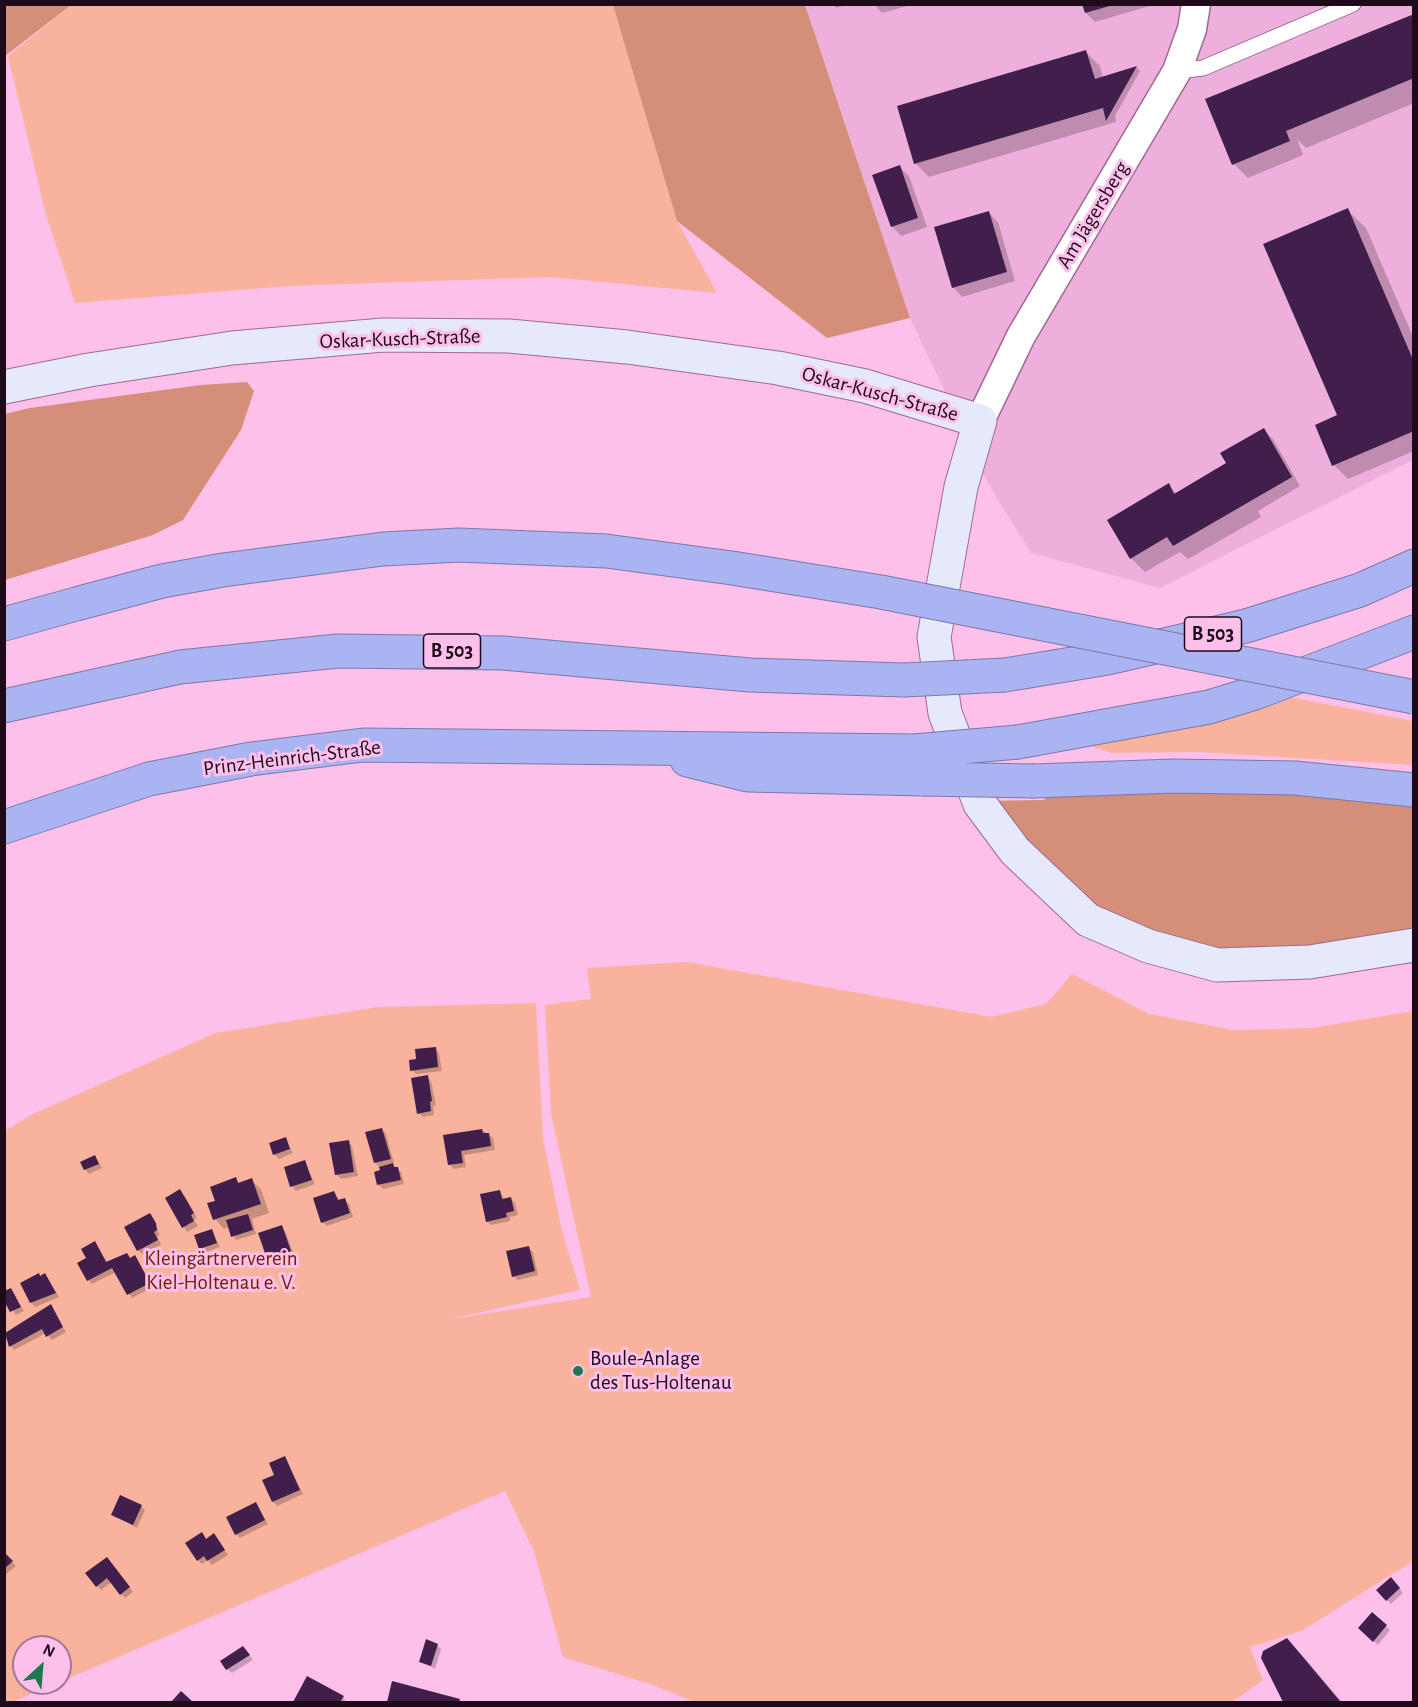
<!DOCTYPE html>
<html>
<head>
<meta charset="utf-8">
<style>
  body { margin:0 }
  #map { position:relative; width:1418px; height:1707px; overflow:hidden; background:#fcc0ea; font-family:"Alegreya Sans",sans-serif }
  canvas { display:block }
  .frame { position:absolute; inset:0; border:6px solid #1f0a1a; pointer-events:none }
  .north { position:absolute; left:12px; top:1635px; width:60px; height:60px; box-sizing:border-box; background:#fcc0ea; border:2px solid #a47797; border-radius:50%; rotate:26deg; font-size:16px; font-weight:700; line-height:24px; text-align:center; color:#1f0a1a }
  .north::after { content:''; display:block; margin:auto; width:21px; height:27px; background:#1d784d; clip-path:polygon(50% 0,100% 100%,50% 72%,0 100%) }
</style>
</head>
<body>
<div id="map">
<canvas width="1418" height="1707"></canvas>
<div class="frame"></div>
<div class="north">N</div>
</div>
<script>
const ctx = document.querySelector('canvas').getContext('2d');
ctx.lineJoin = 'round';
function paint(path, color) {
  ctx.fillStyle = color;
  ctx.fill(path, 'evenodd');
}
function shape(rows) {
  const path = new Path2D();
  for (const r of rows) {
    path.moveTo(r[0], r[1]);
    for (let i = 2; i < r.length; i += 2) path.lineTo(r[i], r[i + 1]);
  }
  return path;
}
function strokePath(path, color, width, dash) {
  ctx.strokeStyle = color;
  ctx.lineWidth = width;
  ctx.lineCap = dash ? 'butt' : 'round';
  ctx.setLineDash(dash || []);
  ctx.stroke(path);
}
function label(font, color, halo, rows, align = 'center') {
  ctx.font = font + ' "Alegreya Sans",sans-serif';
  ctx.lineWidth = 6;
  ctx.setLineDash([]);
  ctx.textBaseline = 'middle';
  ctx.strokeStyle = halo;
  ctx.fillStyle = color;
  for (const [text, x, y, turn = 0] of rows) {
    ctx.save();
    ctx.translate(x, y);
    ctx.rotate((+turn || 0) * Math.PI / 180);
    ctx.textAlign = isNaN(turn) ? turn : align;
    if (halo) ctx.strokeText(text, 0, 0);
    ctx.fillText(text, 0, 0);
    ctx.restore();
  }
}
const built = shape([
  [805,5,1413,5,1413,460,1160,588,1031,553,989,485,910,318]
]);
const green = shape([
  [71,5,613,5,677,221,717,293,550,277,289,286,75,303,45,211,8,56],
  [1284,696,1413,721,1413,765,1199,752,1112,753,1091,746],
  [687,962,991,1017,1046,1004,1072,974,1149,1014,1234,1030,1312,1028,1413,1011,1413,1561,1303,1630,1250,1647,1263,1680,1232,1702,695,1702,650,1684,563,1657,534,1551,505,1491,60,1682,60,1647,24,1647,24,1683,57,1683,12,1702,5,1702,4,1132,31,1115,216,1033,378,1007,536,1003,543,1139,562,1231,580,1290,446,1320,591,1297,551,1113,545,1005,591,999,587,968]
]);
const forest = shape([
  [5,4,71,4,71,5,5,56],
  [613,5,805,5,910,318,827,338,677,221],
  [247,382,254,391,241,430,183,520,153,535,5,580,5,414,30,408,201,385],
  [1034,781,1413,790,1413,945,1217,965,1088,920,979,801,1045,800]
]);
const shadow = shape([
  [833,4,849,4,836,8],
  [874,4,914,4,882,13],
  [1084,4,1153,4,1153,5,1095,22,1086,13],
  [1414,16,1414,103,1306,148,1297,139,1303,155,1248,178,1234,164],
  [1086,52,1100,66,1103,78,1136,67,1140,71,1115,116,1116,122,929,177,915,163],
  [899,167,909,176,927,227,901,236,892,226],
  [1347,210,1366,228,1414,339,1414,451,1348,479,1334,465,1340,416],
  [989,213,998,222,1015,281,962,297,953,287],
  [1264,430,1273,439,1300,486,1258,511,1261,517,1188,559,1180,552,1145,572,1131,558,1168,485,1177,494,1228,464],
  [435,1048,439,1053,442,1071,416,1074,412,1070,418,1061],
  [427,1077,431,1081,436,1105,433,1106,434,1115,423,1117,419,1113],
  [382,1129,386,1134,394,1163,391,1163,401,1172,404,1184,383,1189,379,1185,376,1173,382,1171,375,1162],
  [482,1130,493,1138,495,1150,464,1155,466,1167,454,1169,450,1165,445,1136],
  [285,1138,293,1153,279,1159,274,1154],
  [348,1141,352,1146,358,1176,341,1179,336,1174],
  [95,1157,102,1168,89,1174,85,1169],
  [304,1162,315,1184,296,1191,292,1186],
  [236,1179,240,1184,251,1180,261,1189,269,1213,252,1219,256,1234,236,1240,229,1227,224,1229,215,1219,217,1202],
  [334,1192,340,1201,344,1200,349,1204,353,1217,327,1226,322,1222],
  [500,1192,505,1200,511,1199,515,1203,518,1215,510,1217,510,1221,491,1225,487,1221],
  [184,1195,197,1218,194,1220,198,1226,187,1232,167,1198],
  [150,1215,160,1235,157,1236,161,1245,142,1254,138,1250],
  [281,1227,285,1231,294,1255,273,1262,268,1258],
  [212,1231,220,1247,204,1253,200,1248],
  [95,1242,108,1263,127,1254,131,1259,135,1257,153,1287,132,1298,116,1272,92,1284,88,1280,88,1259],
  [529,1248,533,1252,538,1275,518,1280,513,1276],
  [45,1275,59,1297,35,1307,31,1302],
  [11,1290,24,1311,16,1315,4,1297],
  [50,1306,66,1332,52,1340,46,1333,14,1350,4,1335,31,1321,29,1318],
  [285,1458,303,1494,277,1506,273,1501,276,1476],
  [256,1504,268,1524,240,1538,236,1534],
  [141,1506,145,1510,137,1528,113,1515],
  [202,1534,207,1540,214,1535,228,1555,212,1565,208,1560,202,1564,198,1560],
  [4,1554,16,1566,4,1576],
  [111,1563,133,1592,125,1598,112,1582,101,1590,97,1586],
  [1395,1583,1403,1593,1391,1604,1378,1590],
  [1372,1614,1390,1630,1378,1645,1364,1632],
  [1287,1640,1301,1654,1342,1702,1285,1702,1262,1657],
  [437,1645,441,1649,435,1669,420,1661],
  [247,1652,253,1660,232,1673,227,1669],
  [308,1678,343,1697,346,1702,294,1702],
  [393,1683,459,1700,461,1702,388,1702]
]);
const building = shape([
  [1082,4,1113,4,1113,5,1085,13],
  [1414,14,1414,78,1286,131,1290,141,1232,165,1205,99],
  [1086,50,1095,79,1137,66,1106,121,1103,108,914,164,897,106],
  [900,165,918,218,891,227,872,175],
  [1348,208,1414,362,1414,431,1332,466,1315,425,1337,415,1263,244],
  [989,211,1007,272,952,288,934,227],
  [1264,428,1292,477,1173,546,1167,537,1130,559,1107,520,1169,483,1174,494,1226,463,1220,453],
  [436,1047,438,1067,410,1071,409,1060,416,1059,415,1049],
  [428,1075,432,1101,430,1102,431,1111,417,1114,411,1078],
  [382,1128,391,1159,374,1163,365,1132],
  [482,1129,483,1133,489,1133,491,1146,461,1151,463,1163,448,1165,443,1135],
  [286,1137,290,1149,273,1155,269,1143],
  [349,1140,354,1172,335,1175,329,1143],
  [95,1155,99,1164,84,1170,80,1162],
  [305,1160,312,1180,290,1187,284,1167],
  [393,1163,394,1167,398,1167,401,1180,377,1185,374,1172,380,1170,379,1167],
  [236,1177,238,1183,252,1178,261,1204,213,1220,207,1203,215,1201,210,1187],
  [180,1189,194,1213,191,1215,194,1221,182,1228,165,1198],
  [500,1190,502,1199,511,1197,514,1211,506,1213,507,1217,486,1222,480,1194],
  [334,1191,338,1200,345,1198,350,1213,321,1223,313,1198],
  [150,1213,156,1223,157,1230,154,1232,158,1240,137,1251,124,1227],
  [248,1214,253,1230,231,1237,226,1220],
  [282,1225,291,1251,267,1259,258,1233],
  [212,1229,217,1243,199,1249,194,1235],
  [95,1241,106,1262,127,1253,130,1258,135,1255,150,1283,127,1295,112,1268,87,1281,77,1263,86,1258,81,1249],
  [529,1246,535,1271,512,1277,506,1251],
  [39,1273,40,1276,45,1273,56,1293,30,1303,20,1283],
  [11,1288,21,1307,10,1312,4,1301,4,1291],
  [51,1304,63,1327,46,1337,42,1329,9,1347,5,1333],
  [285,1456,300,1490,272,1502,262,1480,274,1475,269,1463],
  [120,1495,142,1505,133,1525,111,1515],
  [256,1502,265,1520,235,1535,226,1517],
  [202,1532,206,1539,214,1533,225,1550,207,1561,204,1556,197,1561,185,1543],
  [4,1552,13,1561,4,1569],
  [107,1557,130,1587,120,1595,107,1578,96,1587,85,1573],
  [1391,1577,1400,1588,1386,1601,1376,1590],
  [1372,1612,1387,1625,1373,1642,1358,1628],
  [1287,1638,1339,1700,1340,1702,1283,1702,1261,1658,1263,1651],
  [426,1639,438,1644,431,1666,419,1662],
  [243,1646,250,1655,226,1670,220,1661],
  [307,1676,344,1696,340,1702,293,1702],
  [392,1681,460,1699,459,1702,387,1702],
  [181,1691,193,1702,171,1702]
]);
const lane = shape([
  [1177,71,1203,68,1353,4]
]);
const street = shape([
  [980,421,1021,336,1177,71,1192,29,1196,4]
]);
const secondary = shape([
  [4,387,89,370,232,348,383,335,509,336,627,347,778,368,865,386,980,421,961,487,934,637,945,713,980,804,1015,851,1088,920,1148,946,1217,965,1310,962,1414,945]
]);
const highway = shape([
  [4,624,76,604],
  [1005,675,1108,658,1246,626,1360,590,1414,566],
  [4,706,180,667,338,651,503,653,750,675,904,680],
  [1018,742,1209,707,1255,693,1414,632],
  [687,760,748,775,924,779],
  [1034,781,1174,776,1295,778,1414,790],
  [4,827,149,779,251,759,363,745,914,751]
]);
const highwayBridge = shape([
  [76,604,162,581,223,570,383,549,459,545,606,551,732,568,881,592,1414,697],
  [904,680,1005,675],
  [914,751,1018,742],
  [924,779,1034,781]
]);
const markers = [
  [578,1371,6,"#1d784d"]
];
const shields = [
  [1213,634,57],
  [452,651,57]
];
const shieldNames = [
  ["B 503",1213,634],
  ["B 503",452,651]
];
const streetNames = [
  ["Am Jägersberg",1093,215,-59],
  ["Oskar-Kusch-Straße",400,339,-2],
  ["Oskar-Kusch-Straße",880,394,15],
  ["Prinz-Heinrich-Straße",292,758,-7]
];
const parkNames = [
  ["Kleingärtnerverein",221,1259],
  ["Kiel-Holtenau e. V.",221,1283]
];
const poiNames = [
  ["Boule-Anlage",590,1359],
  ["des Tus-Holtenau",590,1383]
];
paint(built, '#efafdd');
paint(green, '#f9b29c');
paint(forest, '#d58e78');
paint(shadow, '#0003');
paint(building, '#411f4c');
strokePath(lane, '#9f6990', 17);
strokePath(street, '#9f6990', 31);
strokePath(secondary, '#9f6990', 35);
strokePath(highway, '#7a78a7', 35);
strokePath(lane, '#fff', 15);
strokePath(street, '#fff', 28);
strokePath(secondary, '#e6e8fb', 33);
strokePath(highway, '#abb4f3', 33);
strokePath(highwayBridge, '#7a78a7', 35, []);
strokePath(highwayBridge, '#abb4f3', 33);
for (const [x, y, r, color] of markers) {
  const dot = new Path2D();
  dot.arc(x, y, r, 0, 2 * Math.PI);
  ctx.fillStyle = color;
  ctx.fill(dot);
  strokePath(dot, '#fcc0ea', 2);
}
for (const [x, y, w] of shields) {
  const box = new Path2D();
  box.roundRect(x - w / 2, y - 17, w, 34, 4.5);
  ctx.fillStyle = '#fcc0ea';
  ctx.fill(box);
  strokePath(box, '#1f0a1a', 1.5);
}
label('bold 20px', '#1f0a1a', null, shieldNames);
label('21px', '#1f0a1a', '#fcc0ea', streetNames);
label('21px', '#732001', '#fcc0ea', parkNames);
label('21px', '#1f0a1a', '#fcc0ea', poiNames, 'left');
</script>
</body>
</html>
